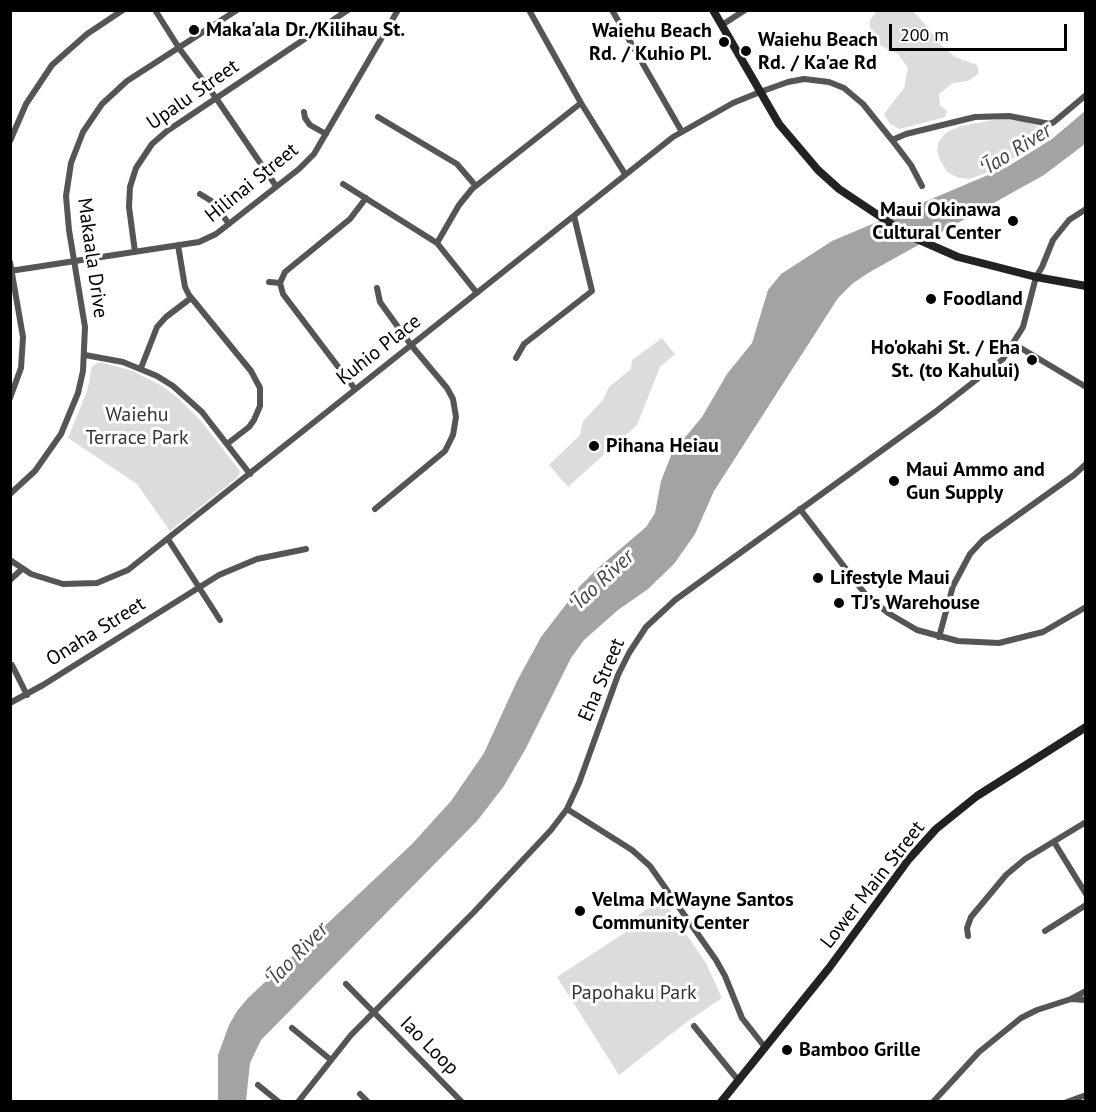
<!DOCTYPE html>
<html>
<head>
<meta charset="utf-8">
<style>
  body { margin:0 }
  #map { position:relative; width:1096px; height:1112px; overflow:hidden; background:#fff; font-family:"PT Sans",sans-serif }
  canvas { display:block }
  .frame { position:absolute; inset:0; border:12px solid #000; pointer-events:none }
  .scale { position:absolute; left:889px; top:24px; width:178px; height:27px; box-sizing:border-box; border:3px solid #000; border-top:0; padding-left:8px; font-size:18px; line-height:21px; white-space:nowrap; color:#000; -webkit-text-stroke:4px #fff; paint-order:stroke }
</style>
</head>
<body>
<div id="map">
<canvas width="1096" height="1112"></canvas>
<div class="frame"></div>
<div class="scale">200 m</div>
</div>
<script>
const ctx = document.querySelector('canvas').getContext('2d');
ctx.lineJoin = 'round';
function paint(path, color) {
  ctx.fillStyle = color;
  ctx.fill(path, 'evenodd');
}
function shape(rows) {
  const path = new Path2D();
  for (const r of rows) {
    path.moveTo(r[0], r[1]);
    for (let i = 2; i < r.length; i += 2) path.lineTo(r[i], r[i + 1]);
  }
  return path;
}
function strokePath(path, color, width, dash) {
  ctx.strokeStyle = color;
  ctx.lineWidth = width;
  ctx.lineCap = dash ? 'butt' : 'round';
  ctx.setLineDash(dash || []);
  ctx.stroke(path);
}
function label(font, color, halo, rows, align = 'center') {
  ctx.font = font + ' "PT Sans",sans-serif';
  ctx.lineWidth = 6;
  ctx.setLineDash([]);
  ctx.textBaseline = 'middle';
  ctx.strokeStyle = halo;
  ctx.fillStyle = color;
  for (const [text, x, y, turn = 0] of rows) {
    ctx.save();
    ctx.translate(x, y);
    ctx.rotate((+turn || 0) * Math.PI / 180);
    ctx.textAlign = isNaN(turn) ? turn : align;
    if (halo) ctx.strokeText(text, 0, 0);
    ctx.fillText(text, 0, 0);
    ctx.restore();
  }
}
const green = shape([
  [877,11,913,11,929,29,937,41,955,57,977,65,979,73,968,81,953,83,939,94,940,105,947,111,945,117,900,129,890,124,884,114,904,88,908,68,898,54,875,43,870,33,870,20],
  [998,119,1016,119,1041,127,1045,133,1032,148,986,173,969,179,959,178,947,172,940,160,937,150,939,141,947,132,961,126],
  [662,338,675,354,660,367,637,425,568,487,549,465,580,435,583,421,603,400,609,387,631,369,632,360],
  [100,362,133,371,164,387,178,398,201,421,240,471,238,477,170,531,137,484,68,438,87,391,92,366],
  [662,899,706,963,722,998,684,1024,619,1075,557,977,632,928,628,922]
]);
const water = shape([
  [1085,111,1085,144,1044,175,868,273,852,284,838,298,714,491,695,534,674,564,648,589,618,610,584,640,571,658,526,748,504,786,477,821,261,1040,250,1063,246,1101,218,1102,218,1055,229,1025,237,1011,248,998,412,844,451,801,484,753,517,681,541,637,580,586,598,568,646,527,655,513,661,481,672,453,702,417,727,374,752,343,768,290,781,274,832,241,1007,167,1052,139]
]);
const street = shape([
  [155,10,179,48,216,98,276,186],
  [529,10,581,103,625,174],
  [612,10,682,132],
  [722,25,745,10],
  [304,112,305,118,310,125,326,134],
  [378,117,457,164,475,185],
  [892,140,906,134,975,117,1009,116,1050,124,1054,122,1086,95],
  [10,141,26,104,52,65,87,34,123,10],
  [343,184,437,243,477,293],
  [200,194,213,202,229,224],
  [437,243,459,205,472,189,581,103],
  [178,245,185,287,189,295,251,371,260,388,260,406,254,420,249,427,227,444],
  [135,252,129,207,130,187,136,168,152,144,167,131,348,10],
  [10,262,23,337,21,368,10,398],
  [10,271,199,242,216,234,299,169,314,154,398,10],
  [269,282,280,283],
  [1014,344,1086,387],
  [85,355,123,362,157,376,173,386,202,412,250,474],
  [516,358,524,344,592,291,574,216],
  [141,368,157,327,166,317,191,298],
  [355,389,283,294,280,283,285,272,350,219,366,198],
  [10,494,35,471,61,434,78,393,83,371,85,327,69,230,66,196,71,163,83,132,102,104,127,81,237,10],
  [375,509,445,451,453,435,456,417,453,399,447,388,411,345,380,302,377,288],
  [800,509,866,595,888,613,917,630,958,641,999,643,1043,632,1086,607],
  [168,539,220,620],
  [10,560,31,574,63,584,97,583,128,570,673,137,733,103,760,92,788,82,804,79,829,82,844,88,863,104,892,140,911,165,922,186],
  [10,580,22,569],
  [939,637,953,586,970,554,983,540,1074,475,1086,464],
  [12,665,27,695],
  [10,703,43,685,219,575,257,559,306,549],
  [567,809,632,850,650,866,716,960,725,976,742,1018,764,1046],
  [1054,842,1086,894],
  [1045,931,1086,905],
  [968,936,967,928,971,917,1006,875,1025,859,1086,822],
  [346,984,462,1102],
  [1071,999,1086,1000],
  [694,1026,738,1080],
  [292,1028,331,1060],
  [258,1085,279,1102],
  [360,1094,368,1102],
  [298,1102,351,1035,474,912,551,830,567,809,579,783,618,675,629,653,646,627,675,600,935,412,1003,359,1023,327,1036,277,1042,267,1053,240,1069,220,1086,209],
  [933,1102,979,1052,1021,1018,1037,1010,1071,999,1086,991],
  [1067,1102,1086,1095]
]);
const secondary = shape([
  [713,10,779,124,818,170,839,189,908,235,958,257,1036,277,1086,286],
  [721,1102,829,968,909,859,936,829,977,796,1086,727]
]);
const markers = [
  [194,30,6,"#000"],
  [724,42,6,"#000"],
  [746,51,6,"#000"],
  [1013,221,6,"#000"],
  [931,299,6,"#000"],
  [1032,360,6,"#000"],
  [594,446,6,"#000"],
  [894,481,6,"#000"],
  [818,578,6,"#000"],
  [839,603,6,"#000"],
  [580,911,6,"#000"],
  [787,1050,6,"#000"]
];
const poiNames = [
  ["Maka'ala Dr./Kilihau St.",206,30],
  ["Waiehu Beach",712,31,"right"],
  ["Rd. / Kuhio Pl.",712,54,"right"],
  ["Waiehu Beach",758,40],
  ["Rd. / Ka'ae Rd",758,63],
  ["Maui Okinawa",1001,210,"right"],
  ["Cultural Center",1001,233,"right"],
  ["Foodland",943,299],
  ["Ho'okahi St. / Eha",1020,348,"right"],
  ["St. (to Kahului)",1020,371,"right"],
  ["Pihana Heiau",606,446],
  ["Maui Ammo and",906,470],
  ["Gun Supply",906,493],
  ["Lifestyle Maui",830,578],
  ["TJ’s Warehouse",851,603],
  ["Velma McWayne Santos",592,900],
  ["Community Center",592,923],
  ["Bamboo Grille",799,1050]
];
const streetNames = [
  ["Upalu Street",193,95,-35],
  ["Hilinai Street",252,183,-39],
  ["Makaala Drive",92,258,82],
  ["Kuhio Place",379,350,-38],
  ["Onaha Street",96,632,-32],
  ["Eha Street",602,680,-67],
  ["Lower Main Street",873,885,-52],
  ["Iao Loop",429,1046,45]
];
const parkNames = [
  ["Waiehu",137,415],
  ["Terrace Park",137,438],
  ["Papohaku Park",634,993]
];
const waterNames = [
  ["ʻĪao River",1016,150,-32],
  ["ʻĪao River",602,581,-43],
  ["ʻĪao River",297,955,-46]
];
paint(green, '#dcdcdc');
paint(water, '#a3a3a3');
strokePath(street, '#555', 6);
strokePath(secondary, '#222', 8);
for (const [x, y, r, color] of markers) {
  const dot = new Path2D();
  dot.arc(x, y, r, 0, 2 * Math.PI);
  ctx.fillStyle = color;
  ctx.fill(dot);
  strokePath(dot, '#fff', 2);
}
label('bold 20px', '#000', '#fff', poiNames, 'left');
label('20px', '#000', '#fff', streetNames);
label('20px', '#333', '#fff', parkNames);
label('italic 21px', '#444', '#fff', waterNames);
</script>
</body>
</html>
